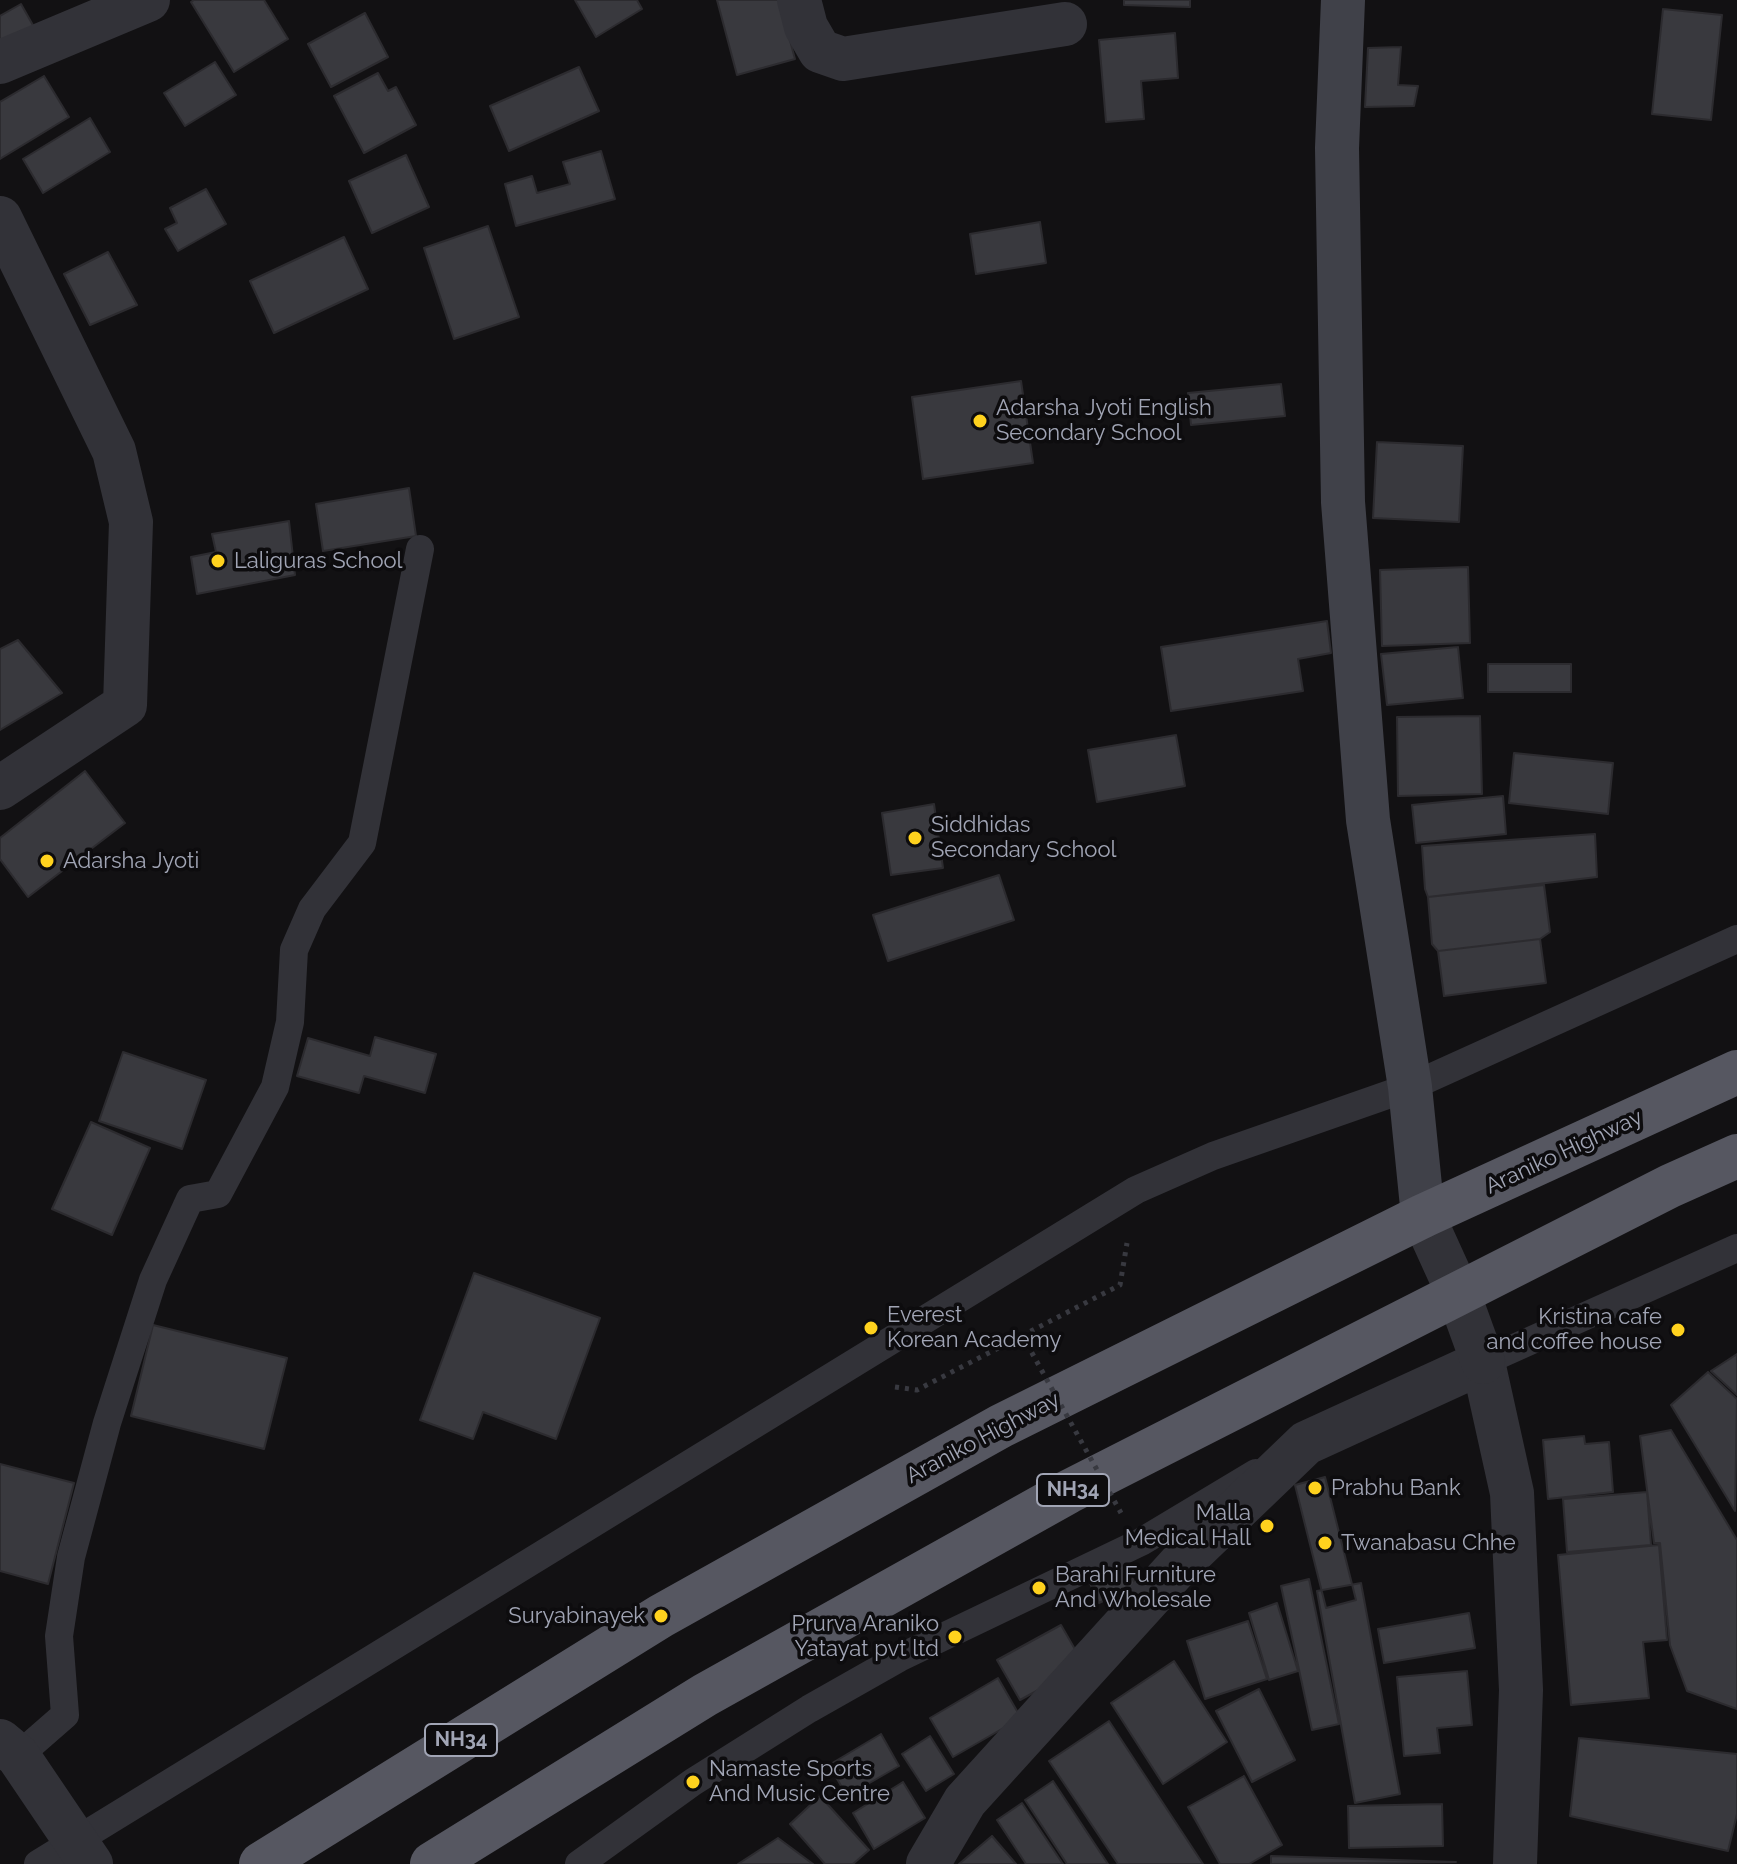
<!DOCTYPE html>
<html>
<head>
<meta charset="utf-8">
<style>
  body { margin:0 }
  canvas { display:block; background:#121113 }
</style>
</head>
<body>
<canvas width="1737" height="1864"></canvas>
<script>
const ctx = document.querySelector('canvas').getContext('2d');
ctx.lineJoin = 'round';
function paint(path, color) {
  ctx.fillStyle = color;
  ctx.fill(path, 'evenodd');
}
function shape(rows) {
  const path = new Path2D();
  for (const r of rows) {
    path.moveTo(r[0], r[1]);
    for (let i = 2; i < r.length; i += 2) path.lineTo(r[i], r[i + 1]);
  }
  return path;
}
function strokePath(path, color, width, dash) {
  ctx.strokeStyle = color;
  ctx.lineWidth = width;
  ctx.lineCap = dash ? 'butt' : 'round';
  ctx.setLineDash(dash || []);
  ctx.stroke(path);
}
function label(font, color, halo, rows, align = 'center') {
  ctx.font = font + ' Raleway,sans-serif';
  ctx.lineWidth = 7;
  ctx.setLineDash([]);
  ctx.textBaseline = 'middle';
  ctx.strokeStyle = halo;
  ctx.fillStyle = color;
  for (const [text, x, y, turn = 0] of rows) {
    ctx.save();
    ctx.translate(x, y);
    ctx.rotate((+turn || 0) * Math.PI / 180);
    ctx.textAlign = isNaN(turn) ? turn : align;
    if (halo) ctx.strokeText(text, 0, 0);
    ctx.fillText(text, 0, 0);
    ctx.restore();
  }
}
const building = shape([
  [194,0,264,0,288,39,234,72,191,2,194,0],
  [575,0,637,0,642,9,596,37,575,0],
  [717,0,779,0,795,59,737,75,717,0],
  [1124,0,1190,0,1190,7,1124,5,1124,0],
  [21,4,34,27,0,47,0,16,21,4],
  [1663,9,1722,15,1711,120,1652,114,1663,9],
  [365,13,388,57,331,87,308,44,365,13],
  [1175,33,1178,78,1141,81,1144,119,1106,122,1099,40,1175,33],
  [1401,47,1398,85,1418,86,1414,106,1365,107,1368,48,1401,47],
  [215,62,236,95,185,126,164,93,215,62],
  [579,67,599,111,509,151,490,106,579,67],
  [378,73,388,91,396,87,416,125,364,153,334,96,378,73],
  [44,76,69,117,0,159,0,102,44,76],
  [90,118,110,152,43,193,23,159,90,118],
  [601,151,615,199,516,226,505,184,532,176,537,193,570,184,563,162,601,151],
  [406,155,429,207,372,233,349,181,406,155],
  [206,189,226,224,178,251,165,229,177,223,170,208,206,189],
  [1040,222,1046,263,976,274,970,234,1040,222],
  [488,226,519,317,454,339,424,248,488,226],
  [344,237,368,289,274,333,250,281,344,237],
  [108,252,137,305,90,325,64,274,108,252],
  [1021,381,1033,463,923,479,912,397,1021,381],
  [1281,384,1285,416,1191,425,1188,393,1281,384],
  [1377,442,1463,446,1459,522,1373,518,1377,442],
  [409,488,416,536,323,551,316,504,409,488],
  [289,521,295,575,197,594,191,557,216,552,212,534,289,521],
  [1468,567,1470,643,1382,646,1380,570,1468,567],
  [1327,621,1331,653,1298,659,1303,691,1171,711,1161,647,1327,621],
  [18,640,62,693,0,730,0,649,18,640],
  [1458,647,1463,698,1387,705,1381,654,1458,647],
  [1488,664,1571,664,1571,692,1488,692,1488,664],
  [1480,716,1482,794,1398,796,1397,717,1480,716],
  [1176,735,1185,786,1097,802,1088,750,1176,735],
  [1514,753,1613,763,1608,814,1509,803,1514,753],
  [85,771,125,823,28,897,0,859,0,838,85,771],
  [1503,796,1506,834,1416,843,1412,805,1503,796],
  [934,804,943,868,891,875,882,813,934,804],
  [1595,834,1597,877,1428,897,1425,889,1422,846,1595,834],
  [999,875,1014,920,888,961,873,915,999,875],
  [1544,885,1550,932,1540,939,1438,951,1432,944,1428,897,1544,885],
  [1540,939,1546,983,1444,996,1438,951,1540,939],
  [375,1037,436,1054,425,1093,364,1076,359,1093,297,1076,308,1038,370,1056,375,1037],
  [123,1052,206,1080,182,1149,99,1121,123,1052],
  [91,1122,150,1148,112,1235,52,1209,91,1122],
  [474,1273,600,1318,556,1439,483,1412,473,1439,420,1420,474,1273],
  [153,1325,287,1358,264,1449,131,1416,153,1325],
  [1737,1354,1737,1395,1711,1371,1737,1354],
  [1708,1372,1737,1399,1735,1511,1671,1405,1708,1372],
  [1671,1430,1737,1540,1737,1709,1687,1691,1670,1645,1660,1543,1654,1543,1640,1436,1671,1430],
  [1584,1436,1585,1444,1609,1442,1613,1492,1548,1499,1543,1440,1584,1436],
  [0,1464,74,1483,48,1584,0,1571,0,1464],
  [1325,1477,1356,1600,1326,1608,1295,1485,1325,1477],
  [1647,1492,1651,1545,1567,1552,1563,1499,1647,1492],
  [1659,1545,1667,1640,1643,1642,1649,1698,1571,1705,1558,1555,1659,1545],
  [1123,1561,1136,1585,1099,1603,1088,1579,1123,1561],
  [1309,1579,1339,1724,1312,1730,1281,1586,1309,1579],
  [1361,1583,1400,1794,1355,1803,1317,1591,1361,1583],
  [1277,1603,1298,1671,1269,1680,1249,1613,1277,1603],
  [1469,1613,1475,1648,1384,1663,1378,1629,1469,1613],
  [1248,1621,1267,1679,1205,1699,1187,1641,1248,1621],
  [1061,1625,1084,1665,1020,1700,997,1660,1061,1625],
  [1174,1661,1227,1742,1163,1784,1111,1703,1174,1661],
  [1467,1671,1472,1725,1437,1728,1440,1753,1404,1756,1397,1677,1467,1671],
  [998,1678,1021,1718,953,1757,930,1718,998,1678],
  [1259,1689,1295,1760,1252,1782,1216,1711,1259,1689],
  [1109,1721,1203,1864,1118,1864,1049,1761,1109,1721],
  [881,1734,899,1766,847,1796,829,1765,881,1734],
  [930,1736,954,1774,926,1791,902,1754,930,1736],
  [1579,1738,1737,1754,1737,1814,1728,1851,1570,1816,1579,1738],
  [1244,1776,1282,1845,1249,1864,1220,1864,1188,1807,1244,1776],
  [1053,1781,1108,1864,1067,1864,1025,1800,1053,1781],
  [903,1782,925,1818,874,1849,853,1813,903,1782],
  [820,1796,869,1850,853,1864,825,1864,790,1824,820,1796],
  [1022,1803,1063,1864,1026,1864,997,1820,1022,1803],
  [1442,1804,1443,1846,1349,1848,1348,1806,1442,1804],
  [992,1836,1016,1864,959,1864,992,1836],
  [778,1838,813,1864,738,1864,778,1838],
  [1271,1856,1456,1862,1271,1864,1271,1856]
]);
const path = shape([
  [895,1387,917,1390,1120,1285,1127,1243]
]);
const service = shape([
  [1483,1362,1737,1248],
  [18,1756,65,1715,59,1636,71,1557,107,1423,153,1280,190,1199,218,1194,275,1087,290,1022,294,950,312,909,362,843,420,549],
  [38,1864,1136,1190,1213,1156,1410,1087,1737,939],
  [579,1864,693,1782,809,1709,899,1658,1141,1542,1256,1473]
]);
const minor = shape([
  [799,0,806,27,820,51,843,59,1065,24],
  [0,62,148,0],
  [0,218,114,451,131,522,125,705,0,788],
  [0,1741,18,1756,91,1864],
  [928,1864,965,1801,1181,1563,1306,1443,1483,1362,1512,1493,1521,1690,1515,1864]
]);
const tertiary = shape([
  [1423,1216,1458,1293,1483,1362]
]);
const secondary = shape([
  [1343,0,1337,148,1343,502,1368,820,1410,1087,1423,1216]
]);
const trunk = shape([
  [261,1864,661,1616,1001,1426,1423,1216,1737,1072],
  [432,1864,705,1695,1068,1492,1670,1186,1737,1156]
]);
const pathBridge = shape([
  [1022,1335,1121,1513]
]);
const markers = [
  [980,421,8,"#ffd21e"],
  [218,561,8,"#ffd21e"],
  [915,838,8,"#ffd21e"],
  [47,861,8,"#ffd21e"],
  [871,1328,8,"#ffd21e"],
  [1678,1330,8,"#ffd21e"],
  [1315,1488,8,"#ffd21e"],
  [1267,1526,8,"#ffd21e"],
  [1325,1543,8,"#ffd21e"],
  [1039,1588,8,"#ffd21e"],
  [661,1616,8,"#ffd21e"],
  [955,1637,8,"#ffd21e"],
  [693,1782,8,"#ffd21e"]
];
const shields = [
  [1073,1490,72],
  [461,1740,72]
];
const shieldNames = [
  ["NH34",1073,1490],
  ["NH34",461,1740]
];
const poiNames = [
  ["Adarsha Jyoti English",996,408],
  ["Secondary School",996,433],
  ["Laliguras School",234,561],
  ["Siddhidas",931,825],
  ["Secondary School",931,850],
  ["Adarsha Jyoti",63,861],
  ["Everest",887,1315],
  ["Korean Academy",887,1340],
  ["Kristina cafe",1662,1317,"right"],
  ["and coffee house",1662,1342,"right"],
  ["Prabhu Bank",1331,1488],
  ["Malla",1251,1513,"right"],
  ["Medical Hall",1251,1538,"right"],
  ["Twanabasu Chhe",1341,1543],
  ["Barahi Furniture",1055,1575],
  ["And Wholesale",1055,1600],
  ["Suryabinayek",645,1616,"right"],
  ["Prurva Araniko",939,1624,"right"],
  ["Yatayat pvt ltd",939,1649,"right"],
  ["Namaste Sports",709,1769],
  ["And Music Centre",709,1794]
];
const streetNames = [
  ["Araniko Highway",1564,1152,-25],
  ["Araniko Highway",983,1438,-28]
];
paint(building, '#39393e');
strokePath(building, '#2c2b2f', 2);
strokePath(path, '#383940', 5, [4, 6]);
strokePath(service, '#323238', 28);
strokePath(minor, '#323238', 44);
strokePath(tertiary, '#323238', 44);
strokePath(secondary, '#404149', 44);
strokePath(trunk, '#565761', 44);
strokePath(pathBridge, '#383940', 5, [4, 6]);
for (const [x, y, r, color] of markers) {
  const dot = new Path2D();
  dot.arc(x, y, r, 0, 2 * Math.PI);
  ctx.fillStyle = color;
  ctx.fill(dot);
  strokePath(dot, '#0d0c0e', 3);
}
for (const [x, y, w] of shields) {
  const box = new Path2D();
  box.roundRect(x - w / 2, y - 16, w, 32, 6);
  ctx.fillStyle = '#0d0c0e';
  ctx.fill(box);
  strokePath(box, '#a1a5b5', 2);
}
label('bold 20px', '#a1a5b5', null, shieldNames);
label('22px', '#a1a5b5', '#0d0c0e', poiNames, 'left');
label('22px', '#a1a5b5', '#0d0c0e', streetNames);
</script>
</body>
</html>
